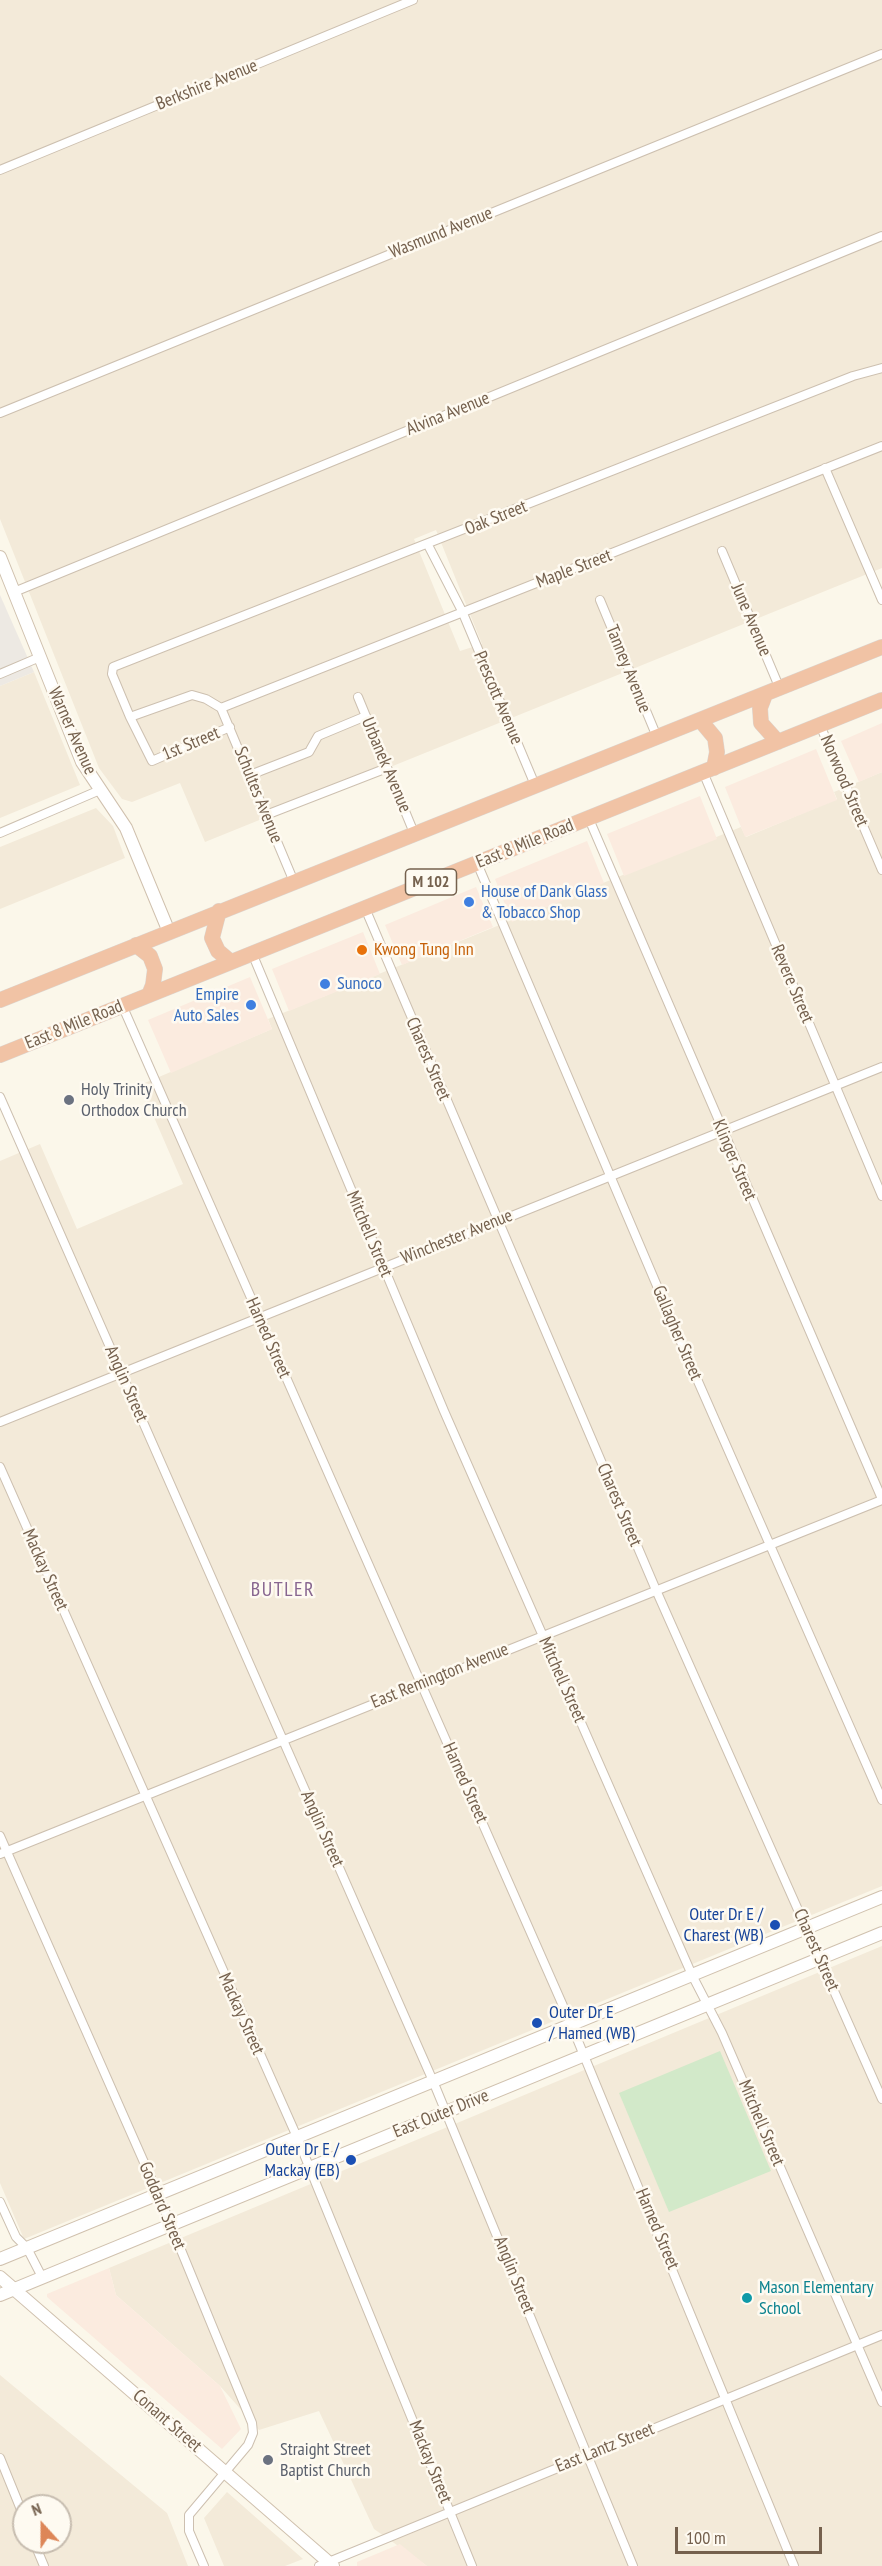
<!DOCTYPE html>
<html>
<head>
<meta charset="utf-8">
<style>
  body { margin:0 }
  #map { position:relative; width:882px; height:2566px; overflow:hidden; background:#fbf7ea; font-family:"PT Sans Narrow",sans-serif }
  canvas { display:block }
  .north { position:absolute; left:12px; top:2494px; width:60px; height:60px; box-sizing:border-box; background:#fefaf1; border:2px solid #c7bdb0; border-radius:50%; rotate:339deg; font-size:16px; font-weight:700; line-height:24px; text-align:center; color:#75614e }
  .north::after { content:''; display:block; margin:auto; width:21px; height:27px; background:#dd8658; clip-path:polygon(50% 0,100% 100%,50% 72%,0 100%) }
  .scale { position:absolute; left:675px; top:2527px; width:147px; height:27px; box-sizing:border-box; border:3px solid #75614e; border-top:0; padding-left:8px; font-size:18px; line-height:21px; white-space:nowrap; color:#75614e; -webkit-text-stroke:4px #fefaf1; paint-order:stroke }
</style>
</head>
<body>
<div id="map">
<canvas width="882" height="2566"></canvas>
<div class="north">N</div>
<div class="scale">100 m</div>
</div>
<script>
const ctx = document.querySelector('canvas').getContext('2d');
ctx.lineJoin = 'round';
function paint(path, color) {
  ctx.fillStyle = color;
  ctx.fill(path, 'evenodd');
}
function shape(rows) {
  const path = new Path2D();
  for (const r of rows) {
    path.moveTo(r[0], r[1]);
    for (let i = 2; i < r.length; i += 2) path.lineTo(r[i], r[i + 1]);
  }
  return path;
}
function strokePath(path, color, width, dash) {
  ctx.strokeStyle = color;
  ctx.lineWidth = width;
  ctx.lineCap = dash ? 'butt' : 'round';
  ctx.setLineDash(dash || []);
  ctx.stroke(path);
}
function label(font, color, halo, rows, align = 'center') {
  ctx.font = font + ' "PT Sans Narrow",sans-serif';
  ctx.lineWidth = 5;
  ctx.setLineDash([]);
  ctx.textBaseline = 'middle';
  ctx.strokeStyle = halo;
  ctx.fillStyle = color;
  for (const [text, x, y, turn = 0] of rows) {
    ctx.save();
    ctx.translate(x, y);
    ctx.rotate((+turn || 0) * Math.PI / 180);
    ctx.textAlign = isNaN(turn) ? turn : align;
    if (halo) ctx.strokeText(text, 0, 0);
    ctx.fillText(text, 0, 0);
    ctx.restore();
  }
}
const residential = shape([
  [0,0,882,0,882,568,205,842,180,783,132,802,122,799,99,768,0,519],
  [436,530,482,644,460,651,414,539],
  [34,672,80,785,0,818,0,686],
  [882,772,882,1886,24,2239,0,2183,0,1161,40,1144,77,1229,183,1184,140,1085,272,1029,268,1019,741,827,746,837,837,799,834,792],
  [96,808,113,826,125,858,0,909,0,847],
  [882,1946,882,2566,427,2566,374,2529,319,2411,259,2430,220,2386,116,2295,109,2268],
  [0,2375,167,2513,188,2566,0,2566],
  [24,2506,60,2506,60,2542,24,2542],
  [227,2492,303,2559,285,2566,224,2566,204,2518]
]);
const commercial = shape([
  [882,723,882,772,859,782,841,741],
  [816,749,837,800,745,837,725,787],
  [700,796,717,839,624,876,607,834],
  [587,841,604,883,512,922,495,879],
  [476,887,493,927,402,965,385,925],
  [363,932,380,974,289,1011,272,969],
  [250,977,272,1029,171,1073,148,1020],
  [109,2268,116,2295,220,2386,241,2429,222,2449,47,2297,47,2294],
  [400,2544,427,2566,357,2566,357,2562]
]);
const industrial = shape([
  [0,595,34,672,0,686]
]);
const green = shape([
  [720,2051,771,2171,669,2212,619,2093]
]);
const street = shape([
  [0,170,413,0],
  [0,413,882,54],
  [825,468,882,600],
  [428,545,462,611,535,785],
  [722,551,780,689],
  [14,592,882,236],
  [600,600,657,737],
  [0,674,40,657],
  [358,697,414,833],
  [221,708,294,882],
  [130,717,192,695,206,699,221,708,882,446],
  [820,725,882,870],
  [230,727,152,761,130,717,112,674,113,667,853,376,882,368],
  [703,772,882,1196],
  [250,775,309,752,318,736,366,716],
  [266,815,387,768],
  [589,819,882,1499],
  [0,833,100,790],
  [477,863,686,1354,882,1800],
  [365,908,656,1590,882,2099],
  [252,953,444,1411,692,1975,722,2033,882,2402],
  [122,1005,571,2024,794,2566],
  [0,1097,433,2081,633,2566],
  [0,1422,882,1067],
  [0,1467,297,2137,472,2566],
  [0,1836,158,2194,252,2423,253,2433,248,2445,189,2515,189,2531,204,2566],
  [0,1854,882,1500],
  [0,2202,16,2237,27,2248,42,2277],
  [0,2458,24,2517],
  [34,2542,44,2566],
  [319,2566,882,2335]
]);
const secondary = shape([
  [0,557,82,762,126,828,169,932],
  [0,2259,882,1897],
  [0,2277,333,2566],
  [0,2295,882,1933]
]);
const highway = shape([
  [765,695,760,708,761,723,778,742],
  [700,720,715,738,717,752,714,768],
  [219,911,212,938,218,951,231,962],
  [136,945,150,956,155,969,153,985,149,995],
  [0,1000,882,647],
  [0,1055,882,700]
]);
const markers = [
  [469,902,6,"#3f7fe0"],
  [362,950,6,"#e8710a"],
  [325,984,6,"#3f7fe0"],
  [251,1005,6,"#3f7fe0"],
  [69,1100,6,"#6b7280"],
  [775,1925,6,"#1a4fb4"],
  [537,2023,6,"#1a4fb4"],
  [351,2160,6,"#1a4fb4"],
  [747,2298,6,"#0f9aa8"],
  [268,2460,6,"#6b7280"]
];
const shields = [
  [431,882,51]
];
const shieldNames = [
  ["M 102",431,882]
];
const streetNames = [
  ["Berkshire Avenue",207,85,-22],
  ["Wasmund Avenue",441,233,-22],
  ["Alvina Avenue",448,414,-22],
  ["Oak Street",496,518,-22],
  ["Maple Street",574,569,-21],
  ["June Avenue",751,620,67],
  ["Tanney Avenue",628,669,68],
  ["Prescott Avenue",498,698,67],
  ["Warner Avenue",72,731,66],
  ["1st Street",191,744,-23],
  ["Urbanek Avenue",386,765,67],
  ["Norwood Street",844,781,67],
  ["Schultes Avenue",258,795,68],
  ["East 8 Mile Road",525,844,-22],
  ["Revere Street",792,984,67],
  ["East 8 Mile Road",74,1025,-22],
  ["Charest Street",428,1059,67],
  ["Klinger Street",734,1160,67],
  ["Mitchell Street",369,1234,67],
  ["Winchester Avenue",457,1237,-22],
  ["Gallagher Street",677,1333,67],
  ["Harned Street",268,1338,66],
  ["Anglin Street",126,1384,66],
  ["Charest Street",619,1505,67],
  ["Mackay Street",45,1570,66],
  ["East Remington Avenue",440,1676,-22],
  ["Mitchell Street",562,1680,66],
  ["Harned Street",465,1783,66],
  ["Anglin Street",322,1829,66],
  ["Charest Street",816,1950,66],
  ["Mackay Street",241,2014,66],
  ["East Outer Drive",441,2114,-22],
  ["Mitchell Street",761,2123,67],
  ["Goddard Street",162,2206,67],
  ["Harned Street",657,2229,67],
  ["Anglin Street",514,2275,68],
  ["Conant Street",167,2421,41],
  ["East Lantz Street",605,2448,-22],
  ["Mackay Street",430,2462,68]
];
const shopNames = [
  ["House of Dank Glass",481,892],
  ["& Tobacco Shop",481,913],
  ["Sunoco",337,984],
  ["Empire",239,995,"right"],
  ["Auto Sales",239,1016,"right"]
];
const foodNames = [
  ["Kwong Tung Inn",374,950]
];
const worshipNames = [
  ["Holy Trinity",81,1090],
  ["Orthodox Church",81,1111],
  ["Straight Street",280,2450],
  ["Baptist Church",280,2471]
];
const transitNames = [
  ["Outer Dr E /",763,1915],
  ["Charest (WB)",763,1936],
  ["Outer Dr E",549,2013,"left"],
  ["/ Hamed (WB)",549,2034,"left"],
  ["Outer Dr E /",339,2150],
  ["Mackay (EB)",339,2171]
];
const cultureNames = [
  ["Mason Elementary",759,2288],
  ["School",759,2309]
];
const neighbourhoodNames = [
  ["BUTLER",283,1590]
];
paint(residential, '#f3ead9');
paint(commercial, '#fbebdf');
paint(industrial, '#ede9e3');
paint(green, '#d2e9c9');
strokePath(street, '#cdc0b0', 10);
strokePath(secondary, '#d0c1ae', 14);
strokePath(highway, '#dbd6d1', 16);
strokePath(street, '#fff', 8);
strokePath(secondary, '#fff', 12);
strokePath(highway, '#f1c3a5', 15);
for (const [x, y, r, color] of markers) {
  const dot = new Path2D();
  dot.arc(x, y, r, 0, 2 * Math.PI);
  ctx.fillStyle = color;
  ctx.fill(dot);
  strokePath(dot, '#fefaf1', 2);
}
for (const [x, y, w] of shields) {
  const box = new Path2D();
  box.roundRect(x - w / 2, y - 13, w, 26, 4.5);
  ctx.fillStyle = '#fefaf1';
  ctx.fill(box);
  strokePath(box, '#75614e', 1.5);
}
label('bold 16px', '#75614e', null, shieldNames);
label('18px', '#75614e', '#fefaf1', streetNames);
label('18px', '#366cbe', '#fefaf1', shopNames, 'left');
label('18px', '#c56008', '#fefaf1', foodNames, 'left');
label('18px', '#5b616d', '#fefaf1', worshipNames, 'left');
label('18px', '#164399', '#fefaf1', transitNames, 'right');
label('18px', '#0d838f', '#fefaf1', cultureNames, 'left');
ctx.letterSpacing = '1.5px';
label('20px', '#886690', '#fefaf1', neighbourhoodNames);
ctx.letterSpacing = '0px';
</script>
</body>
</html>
